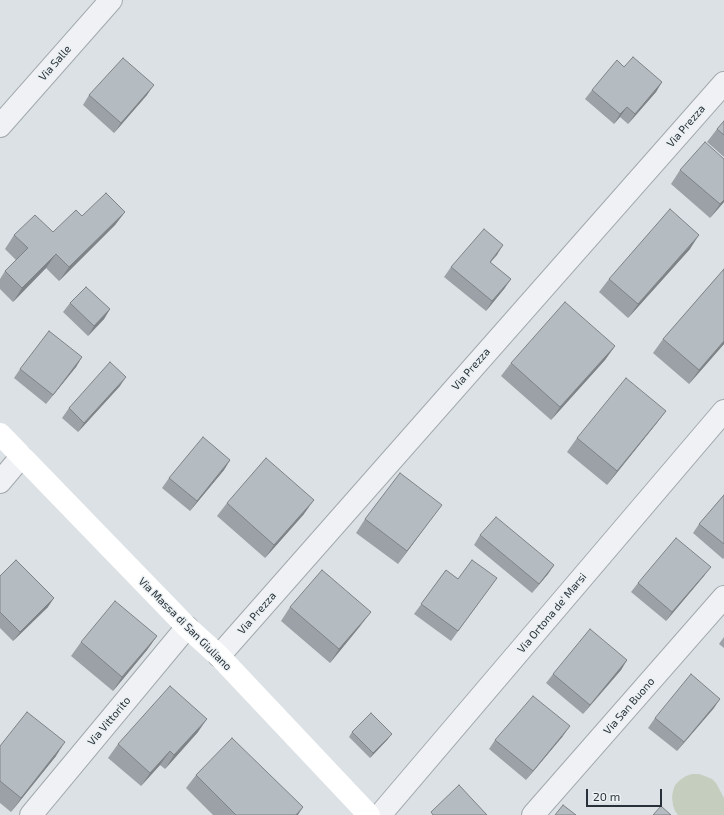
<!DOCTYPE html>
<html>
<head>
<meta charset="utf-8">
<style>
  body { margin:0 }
  #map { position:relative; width:724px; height:815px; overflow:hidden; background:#dce1e5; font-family:"Exo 2",sans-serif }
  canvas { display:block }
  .scale { position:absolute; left:586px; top:789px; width:76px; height:18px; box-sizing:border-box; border:2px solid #283139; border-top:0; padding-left:5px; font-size:12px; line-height:14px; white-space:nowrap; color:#283139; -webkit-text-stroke:3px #ebf0f3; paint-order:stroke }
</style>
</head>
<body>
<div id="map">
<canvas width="724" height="815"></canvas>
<div class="scale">20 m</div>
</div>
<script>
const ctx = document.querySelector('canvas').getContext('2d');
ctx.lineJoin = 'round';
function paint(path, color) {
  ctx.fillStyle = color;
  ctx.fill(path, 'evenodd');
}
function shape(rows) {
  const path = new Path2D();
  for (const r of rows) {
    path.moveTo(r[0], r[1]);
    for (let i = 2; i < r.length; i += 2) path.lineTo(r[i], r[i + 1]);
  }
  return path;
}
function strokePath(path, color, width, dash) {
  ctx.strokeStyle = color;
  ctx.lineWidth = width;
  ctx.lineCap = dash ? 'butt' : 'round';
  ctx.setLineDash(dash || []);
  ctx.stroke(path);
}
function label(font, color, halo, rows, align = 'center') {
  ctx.font = font + ' "Exo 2",sans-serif';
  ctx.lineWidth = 3;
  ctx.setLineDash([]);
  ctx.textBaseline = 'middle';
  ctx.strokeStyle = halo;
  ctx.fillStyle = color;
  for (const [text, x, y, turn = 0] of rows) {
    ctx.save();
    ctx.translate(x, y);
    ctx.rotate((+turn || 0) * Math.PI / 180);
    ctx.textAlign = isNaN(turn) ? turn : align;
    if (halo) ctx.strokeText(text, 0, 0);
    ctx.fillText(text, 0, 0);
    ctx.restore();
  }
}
const green = shape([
  [692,774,699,774,705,776,712,779,716,783,724,798,724,815,678,815,675,811,673,805,672,797,673,791,675,785,680,780,686,776]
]);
const street = shape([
  [0,126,111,0],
  [0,482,21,457],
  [219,656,724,83],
  [31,815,187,627],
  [380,815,724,411],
  [533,815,724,597]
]);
const secondary = shape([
  [0,434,187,627,219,656,369,815]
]);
const wall = shape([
  [624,67,662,82,656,92,628,124,620,117,614,124,585,99,592,90],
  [89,95,147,95,114,133,83,105],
  [724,121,724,157,707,142,717,129],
  [680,170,724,202,710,218,671,184],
  [125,212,115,225,59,281,46,268,13,302,0,289,0,279,5,271,16,260,5,249,14,235,53,232,82,216],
  [503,245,490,262,511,279,504,289,486,311,444,277,451,267],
  [690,249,628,318,599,292,609,279],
  [724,269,724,344,689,384,653,353,663,339],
  [70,303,110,309,104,319,88,336,63,312],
  [615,346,605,360,551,420,501,376,511,363],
  [82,357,76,367,46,404,14,378,20,369],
  [120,386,78,432,62,418,69,408],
  [666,411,656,424,607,485,567,452,577,438],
  [230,460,224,470,190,511,162,488,169,478],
  [724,495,724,558,723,559,693,533,699,524],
  [227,503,304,514,265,558,217,516],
  [432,518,398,564,356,533,365,519],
  [480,535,554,565,548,574,532,593,474,545],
  [446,570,458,579,497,578,451,641,414,614],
  [0,576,48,607,13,641,0,628],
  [704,576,666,621,631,592,638,583],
  [290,607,361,625,330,663,281,621],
  [157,636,147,650,113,691,71,656,81,642],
  [724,637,724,648,719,644],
  [627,660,621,670,583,714,546,683,553,674],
  [714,708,677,751,648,728,655,718],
  [198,732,165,769,160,765,141,786,108,758,118,744],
  [352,732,388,739,370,758,349,737],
  [563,736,526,780,489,749,495,740],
  [0,746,56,756,11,812,0,803],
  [196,775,298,815,213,815,186,788]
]);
const shadedWall = shape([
  [662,82,656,92,628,124,635,114],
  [154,85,147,95,114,133,121,123],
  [627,107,620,117,614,124,620,114],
  [724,200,724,202,710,218,720,204],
  [125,212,115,225,59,281,69,267],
  [699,235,690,249,628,318,638,304],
  [503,245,497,255,483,271,490,262],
  [56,254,46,268,13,302,22,288],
  [511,279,504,289,486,311,492,301],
  [110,309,104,319,88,336,94,326],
  [724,341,724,344,689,384,699,370],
  [615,346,605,360,551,420,560,407],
  [82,357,76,367,46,404,53,395],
  [126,377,120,386,78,432,84,423],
  [666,411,656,424,607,485,617,471],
  [230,460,224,470,190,511,197,501],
  [314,500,304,514,265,558,274,545],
  [442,505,432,518,398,564,407,551],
  [554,565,548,574,532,593,539,584],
  [711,567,704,576,666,621,672,612],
  [54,598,48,607,13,641,20,632],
  [371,612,361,625,330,663,339,649],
  [157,636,147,650,113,691,122,677],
  [627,660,621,670,583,714,590,705],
  [720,699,714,708,677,751,684,742],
  [207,719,198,732,165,769,174,755],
  [570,726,563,736,526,780,533,771],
  [392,734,388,739,370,758,373,753],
  [65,742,56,756,11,812,21,798],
  [170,751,160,765,141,786,150,773],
  [303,807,298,815,296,815]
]);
const building = shape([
  [633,57,662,82,635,114,627,107,620,114,592,90,617,60,624,67,633,57],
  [123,58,154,85,121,123,89,95,123,58],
  [724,121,724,135,717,129,724,121],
  [705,142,724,159,724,200,720,204,680,170,705,142],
  [106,193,125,212,69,267,56,254,22,288,5,271,28,248,14,235,35,215,53,232,76,210,82,216,106,193],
  [670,209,699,235,638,304,609,279,670,209],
  [484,229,503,245,490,262,511,279,492,301,451,267,484,229],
  [724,269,724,341,699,370,663,339,724,269],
  [86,287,110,309,94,326,70,303,86,287],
  [565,302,615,346,560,407,511,363,565,302],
  [49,331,82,357,53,395,20,369,49,331],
  [110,362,126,377,84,423,69,408,110,362],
  [626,378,666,411,617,471,577,438,626,378],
  [203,437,230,460,197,501,169,478,203,437],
  [266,458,314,500,274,545,227,503,266,458],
  [400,473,442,505,407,551,365,519,400,473],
  [724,495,724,544,699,524,724,495],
  [496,517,554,565,539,584,480,535,496,517],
  [676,538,711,567,672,612,638,583,676,538],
  [16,560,54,598,20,632,0,612,0,576,16,560],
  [472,560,497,578,458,631,421,604,446,570,458,579,472,560],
  [322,570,371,612,339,649,290,607,322,570],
  [115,601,157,636,122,677,81,642,115,601],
  [590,629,627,660,590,705,553,674,590,629],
  [691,674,720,699,684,742,655,718,691,674],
  [170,686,207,719,174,755,170,751,150,773,118,744,170,686],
  [533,696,570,726,533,771,495,740,533,696],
  [27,712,65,742,21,798,0,781,0,746,27,712],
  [371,713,392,734,373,753,352,732,371,713],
  [232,738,303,807,296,815,236,815,196,775,232,738],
  [459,785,487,815,433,815,431,812,459,785],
  [563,805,576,815,555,815,563,805],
  [661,806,671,815,653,815,661,806]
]);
const streetNames = [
  ["Via Salle",55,63,-49],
  ["Via Prezza",686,126,-49],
  ["Via Prezza",471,369,-49],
  ["Via Prezza",257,613,-49],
  ["Via Ortona de' Marsi",552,613,-50],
  ["Via Massa di San Giuliano",185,624,45],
  ["Via San Buono",629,706,-49],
  ["Via Vittorito",109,721,-50]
];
paint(green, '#c5cebe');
strokePath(street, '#a2a9ae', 24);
strokePath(street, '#eff1f4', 22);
strokePath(secondary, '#fff', 22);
paint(wall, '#9ba1a6');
paint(shadedWall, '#7e8387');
paint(building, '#b4bbc1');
strokePath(building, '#7e8387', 1);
label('11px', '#283139', '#ebf0f3', streetNames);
</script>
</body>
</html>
